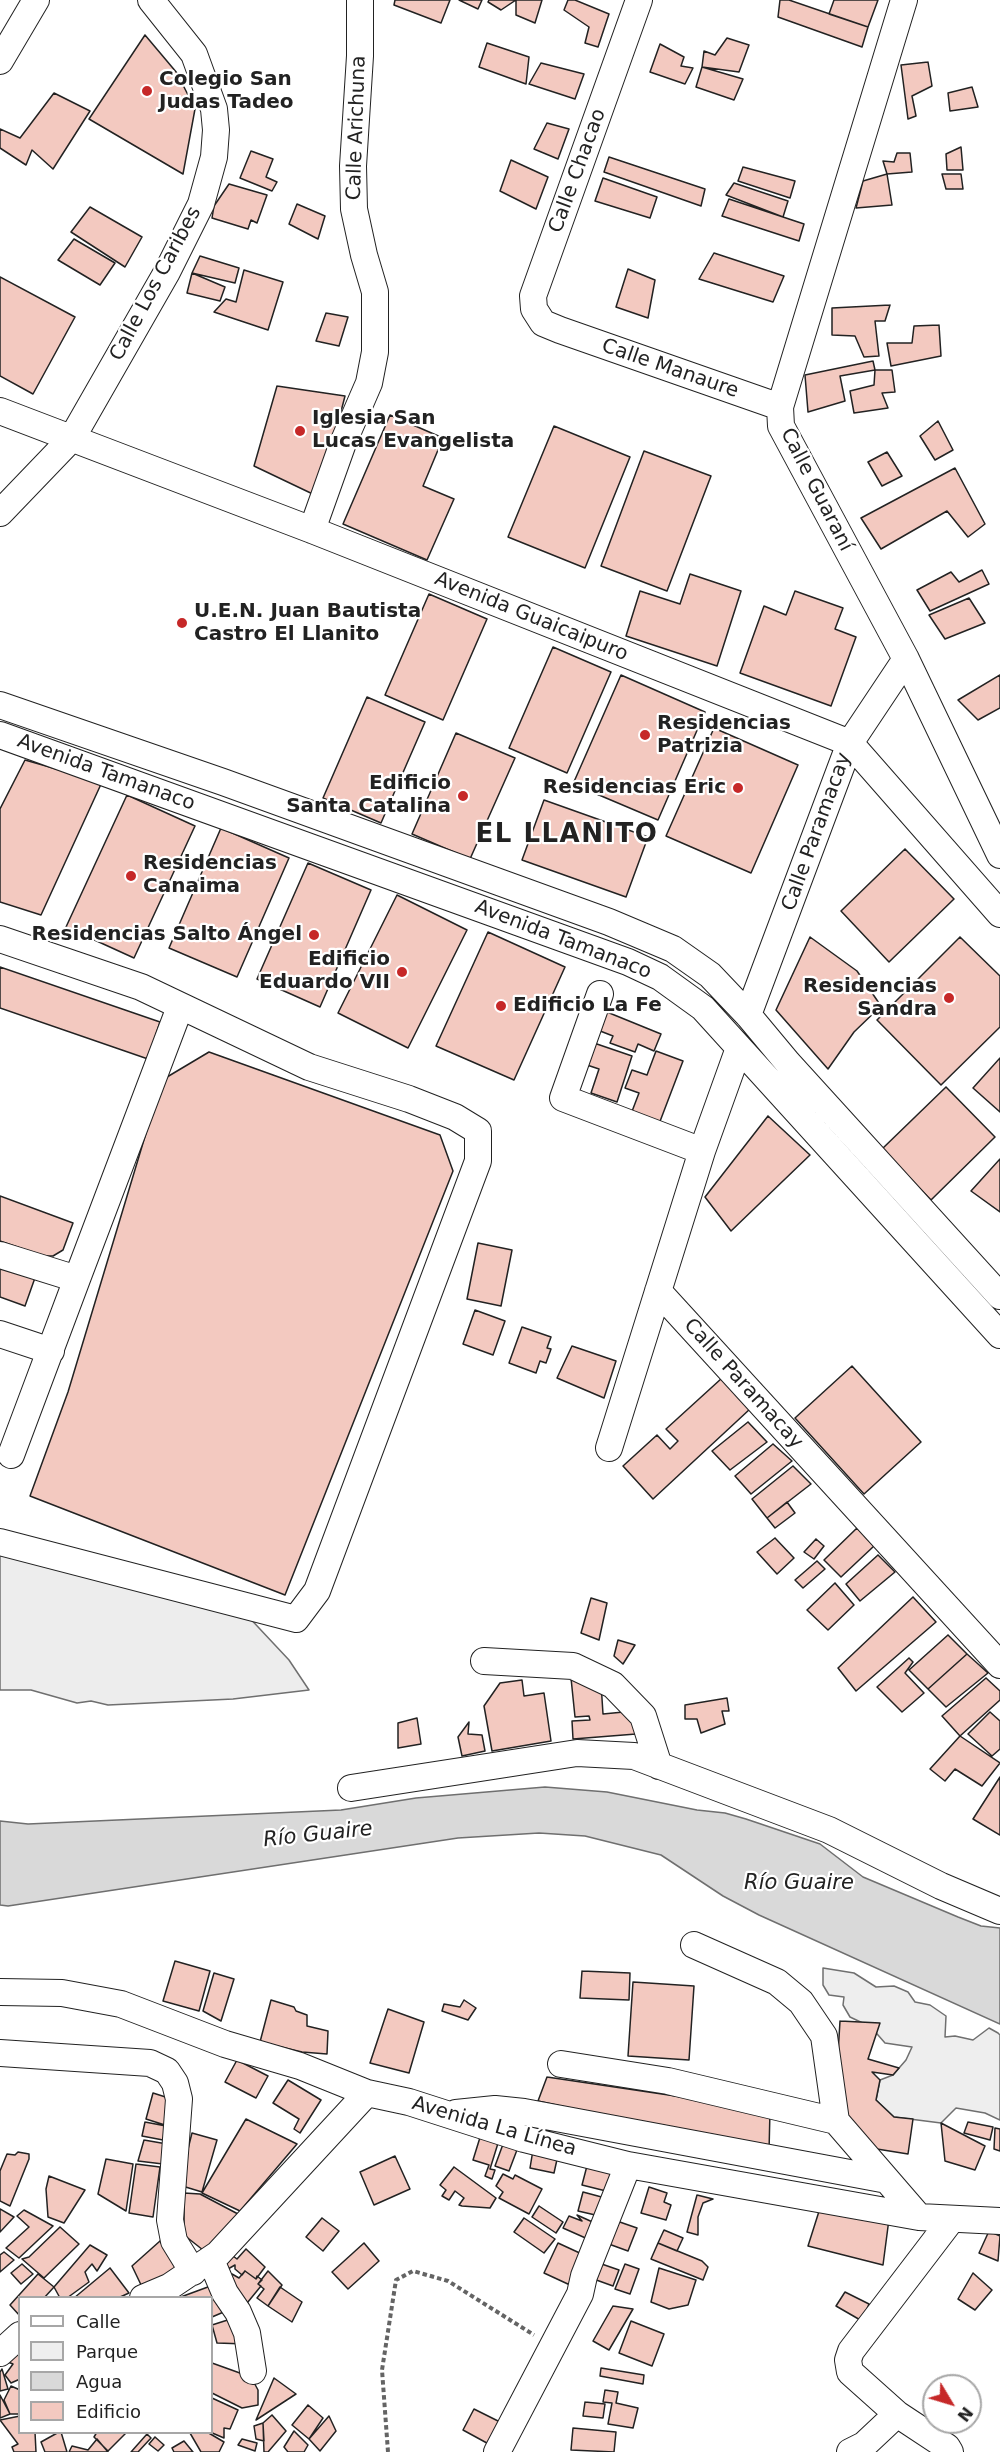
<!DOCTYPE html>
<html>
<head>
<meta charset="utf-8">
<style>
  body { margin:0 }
  #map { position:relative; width:1000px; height:2452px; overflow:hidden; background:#fff; font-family:"DejaVu Sans",sans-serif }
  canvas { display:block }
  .legend { position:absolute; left:18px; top:2296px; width:195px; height:138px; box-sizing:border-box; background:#fff; border:2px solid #a7a7a7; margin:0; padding:8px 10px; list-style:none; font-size:18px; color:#222 }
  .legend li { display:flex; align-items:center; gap:12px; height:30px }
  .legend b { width:30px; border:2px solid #a7a7a7 }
  .north { position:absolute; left:922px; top:2374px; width:60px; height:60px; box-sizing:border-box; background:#fff; border:2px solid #a7a7a7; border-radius:50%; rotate:128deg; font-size:16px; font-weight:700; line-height:24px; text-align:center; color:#222 }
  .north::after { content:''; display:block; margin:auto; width:21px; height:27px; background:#c62828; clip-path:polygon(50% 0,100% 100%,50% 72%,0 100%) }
</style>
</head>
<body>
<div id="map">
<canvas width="1000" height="2452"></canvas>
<ul class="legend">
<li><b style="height:8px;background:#fff"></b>Calle</li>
<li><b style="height:16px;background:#eee"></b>Parque</li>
<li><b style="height:16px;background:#d9d9d9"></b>Agua</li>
<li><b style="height:16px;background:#f3c9c0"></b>Edificio</li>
</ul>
<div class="north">N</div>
</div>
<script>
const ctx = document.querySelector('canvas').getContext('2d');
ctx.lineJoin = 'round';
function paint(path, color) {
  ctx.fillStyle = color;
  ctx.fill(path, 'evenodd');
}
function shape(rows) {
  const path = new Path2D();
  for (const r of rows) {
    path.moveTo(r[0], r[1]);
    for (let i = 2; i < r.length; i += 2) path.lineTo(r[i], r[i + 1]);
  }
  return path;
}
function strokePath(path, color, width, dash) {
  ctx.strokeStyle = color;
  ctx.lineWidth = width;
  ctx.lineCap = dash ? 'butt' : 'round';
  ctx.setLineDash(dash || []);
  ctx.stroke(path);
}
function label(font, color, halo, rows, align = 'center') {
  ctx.font = font + ' "DejaVu Sans",sans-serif';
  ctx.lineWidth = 4.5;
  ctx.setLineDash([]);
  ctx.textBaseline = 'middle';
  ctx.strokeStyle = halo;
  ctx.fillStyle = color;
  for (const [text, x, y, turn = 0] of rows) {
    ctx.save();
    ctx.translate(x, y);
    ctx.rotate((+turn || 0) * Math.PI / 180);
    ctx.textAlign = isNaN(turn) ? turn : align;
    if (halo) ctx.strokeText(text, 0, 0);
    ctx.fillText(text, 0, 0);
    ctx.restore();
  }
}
const green = shape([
  [823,1968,854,1973,876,1987,894,1986,908,1992,915,2002,930,2005,946,2016,945,2037,955,2036,973,2040,989,2028,998,2033,1000,2035,1000,2120,985,2113,956,2108,941,2123,894,2117,876,2100,880,2080,893,2075,906,2060,912,2047,885,2043,871,2027,850,2017,843,2005,844,1997,829,1995,823,1985,823,1968]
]);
const parking = shape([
  [0,1548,244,1612,289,1660,309,1690,233,1699,108,1705,91,1701,77,1703,31,1690,0,1690,0,1548]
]);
const water = shape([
  [545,1787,607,1792,697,1810,725,1813,746,1819,820,1844,863,1877,958,1917,981,1926,1000,1928,1000,2024,759,1915,723,1896,661,1855,585,1836,539,1833,458,1838,8,1906,0,1905,0,1821,28,1824,341,1810,416,1798,545,1787]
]);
const building = shape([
  [395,0,450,0,441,23,394,5,395,0],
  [459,0,482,0,478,9,459,0],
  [489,0,542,0,535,23,516,15,516,0,501,10,488,2,489,0],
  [568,0,575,0,609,14,598,47,585,43,589,27,564,10,568,0],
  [780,0,789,0,868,27,862,47,778,17,780,0],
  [834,0,878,0,868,27,829,14,834,0],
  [145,35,177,73,195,109,183,174,89,119,145,35],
  [727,38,749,45,739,72,702,67,704,51,715,55,727,38],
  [487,43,529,57,526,84,479,67,487,43],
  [660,44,684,57,681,66,693,68,685,84,650,72,660,44],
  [928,62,932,86,912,96,916,116,908,119,901,65,928,62],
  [541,63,584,74,575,99,529,84,541,63],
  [702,67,743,79,734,100,696,87,702,67],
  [972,87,978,107,950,111,948,93,972,87],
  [54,93,90,111,53,169,32,150,26,165,0,148,0,129,20,138,54,93],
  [547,123,569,129,558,159,534,149,547,123],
  [961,147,963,170,947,170,946,154,961,147],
  [251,151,273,159,266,177,277,182,272,191,240,178,251,151],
  [897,153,910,153,912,172,887,174,883,161,894,162,897,153],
  [609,157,705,189,701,206,604,172,609,157],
  [511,160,548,177,536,209,500,191,511,160],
  [743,167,795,181,790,198,738,181,743,167],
  [887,174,892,205,856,208,863,181,887,174],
  [942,174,961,174,963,189,946,189,942,174],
  [603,178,657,197,650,218,595,201,603,178],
  [734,183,788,201,783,217,726,195,734,183],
  [229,184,267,195,257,223,251,220,248,229,212,218,214,206,229,184],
  [729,199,804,224,799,241,722,216,729,199],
  [297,204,325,216,318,239,289,224,297,204],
  [90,207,142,237,125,267,71,232,90,207],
  [74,239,115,263,100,285,58,260,74,239],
  [714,253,784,276,773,302,699,279,714,253],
  [200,256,239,268,235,283,192,273,200,256],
  [628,269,655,280,648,318,616,307,628,269],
  [244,270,283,282,268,330,214,312,226,299,236,302,244,270],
  [192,273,225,287,220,301,187,293,192,273],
  [0,277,75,317,33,394,0,376,0,277],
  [890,305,885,321,875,321,879,356,864,357,855,336,832,335,832,308,890,305],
  [326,313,348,317,339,346,316,341,326,313],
  [939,325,941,356,891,366,887,343,912,343,914,326,939,325],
  [873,361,875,370,840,376,845,401,808,412,805,375,873,361],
  [875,370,892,370,895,392,882,393,888,408,854,413,850,391,874,385,875,370],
  [277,386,345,396,319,497,254,466,277,386],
  [390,415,443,438,423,486,454,499,427,560,343,524,390,415],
  [938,421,953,450,935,460,920,436,938,421],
  [554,426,630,457,585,568,508,537,554,426],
  [644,451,711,476,667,591,601,566,644,451],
  [887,452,902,476,882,486,868,462,887,452],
  [955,468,985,524,968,537,947,511,881,549,861,518,955,468],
  [982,570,989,584,930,611,917,590,951,572,959,582,982,570],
  [690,574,741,591,717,666,626,636,640,591,680,604,690,574],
  [795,591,843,608,835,629,856,637,831,706,740,673,764,606,786,615,795,591],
  [429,594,487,619,443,720,385,695,429,594],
  [969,598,985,623,945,639,929,615,969,598],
  [553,647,611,672,567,773,509,748,553,647],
  [621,675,705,712,658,820,573,784,621,675],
  [1000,675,1000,708,978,720,958,700,1000,675],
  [367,697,425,722,381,823,323,798,367,697],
  [714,728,798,765,751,873,666,836,714,728],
  [456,733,515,758,470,859,412,834,456,733],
  [25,760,102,782,41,915,0,902,0,809,25,760],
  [127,795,195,826,134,958,66,927,127,795],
  [544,800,648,837,626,897,522,860,544,800],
  [221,828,289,858,237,977,169,948,221,828],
  [905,849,954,899,889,962,841,911,905,849],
  [308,863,371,890,320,1007,257,979,308,863],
  [397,895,467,930,408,1048,338,1013,397,895],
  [488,932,565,967,514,1080,436,1046,488,932],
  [810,937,857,971,881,1006,854,1032,828,1069,776,1010,810,937],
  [960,937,1000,976,1000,1027,941,1085,877,1020,960,937],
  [0,967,160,1022,148,1059,0,1008,0,967],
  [602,1010,661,1034,654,1051,638,1044,635,1052,610,1043,613,1036,595,1029,602,1010],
  [591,1042,632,1056,617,1102,591,1093,599,1069,584,1064,591,1042],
  [656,1051,683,1061,659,1124,631,1114,639,1093,625,1088,632,1070,647,1075,656,1051],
  [209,1052,440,1135,453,1171,285,1595,30,1496,68,1392,162,1080,209,1052],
  [1000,1058,1000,1112,973,1088,1000,1058],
  [946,1087,995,1137,931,1200,882,1149,946,1087],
  [768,1116,810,1155,731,1231,705,1197,768,1116],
  [1000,1159,1000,1212,971,1191,1000,1159],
  [0,1196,73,1223,63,1250,53,1256,43,1256,0,1241,0,1196],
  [478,1243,512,1250,501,1306,467,1299,478,1243],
  [0,1263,36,1275,25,1306,0,1297,0,1263],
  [475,1310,505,1321,493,1355,463,1344,475,1310],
  [522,1327,551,1337,547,1348,551,1349,546,1363,540,1361,536,1373,509,1363,522,1327],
  [572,1346,616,1361,604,1398,557,1378,572,1346],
  [852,1366,921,1442,864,1494,795,1418,852,1366],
  [722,1378,750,1409,653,1499,623,1466,657,1435,670,1449,678,1441,666,1429,722,1378],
  [748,1422,767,1442,730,1470,712,1451,748,1422],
  [773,1444,792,1461,751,1494,735,1476,773,1444],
  [793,1466,811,1484,767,1518,752,1499,793,1466],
  [787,1502,795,1513,775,1528,767,1518,787,1502],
  [857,1528,874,1546,841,1577,824,1560,857,1528],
  [775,1538,794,1558,777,1574,757,1552,775,1538],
  [816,1539,824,1546,814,1559,804,1552,816,1539],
  [878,1555,895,1572,860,1601,846,1584,878,1555],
  [817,1561,825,1569,803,1588,795,1580,817,1561],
  [835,1583,854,1605,828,1630,807,1610,835,1583],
  [913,1597,936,1622,856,1691,838,1668,913,1597],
  [591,1598,607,1603,599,1640,581,1633,591,1598],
  [948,1635,967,1654,928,1689,909,1670,948,1635],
  [618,1640,635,1645,623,1664,614,1656,618,1640],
  [967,1654,988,1673,946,1707,928,1689,967,1654],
  [909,1658,913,1662,905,1673,924,1693,902,1712,877,1687,909,1658],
  [571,1678,601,1683,603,1714,634,1711,636,1734,573,1739,572,1721,590,1720,589,1716,575,1717,571,1678],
  [986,1678,1000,1691,1000,1700,960,1736,942,1716,986,1678],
  [522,1680,524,1696,544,1693,551,1741,492,1751,484,1706,500,1683,522,1680],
  [727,1698,729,1711,722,1711,725,1724,701,1733,697,1719,685,1719,685,1705,727,1698],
  [990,1712,1000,1721,1000,1749,992,1756,968,1734,990,1712],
  [417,1718,421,1744,398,1748,398,1723,417,1718],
  [469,1722,468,1734,482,1735,485,1751,462,1756,458,1737,469,1722],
  [960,1736,1000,1763,982,1786,955,1769,945,1781,930,1769,960,1736],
  [1000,1777,1000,1835,973,1819,1000,1777],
  [175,1961,210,1971,199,2011,163,2001,175,1961],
  [582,1971,630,1973,629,2000,580,1998,582,1971],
  [214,1973,234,1979,221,2021,203,2011,214,1973],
  [633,1982,694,1986,689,2060,628,2056,633,1982],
  [271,2000,294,2007,296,2011,307,2015,307,2026,328,2031,327,2054,302,2052,260,2042,271,2000],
  [464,2000,476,2008,468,2020,442,2011,444,2004,460,2007,464,2000],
  [388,2009,424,2022,409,2073,370,2063,388,2009],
  [840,2021,880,2023,868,2059,899,2068,893,2075,872,2072,880,2080,876,2100,894,2117,913,2119,908,2154,877,2149,848,2133,838,2054,840,2021],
  [237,2060,268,2076,256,2098,225,2082,237,2060],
  [547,2077,770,2110,769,2152,538,2101,547,2077],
  [288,2080,321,2100,300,2133,294,2129,299,2119,273,2103,288,2080],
  [153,2093,175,2100,168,2126,146,2119,153,2093],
  [246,2119,297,2144,240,2211,202,2193,246,2119],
  [145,2122,166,2126,163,2140,142,2136,145,2122],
  [968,2122,993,2127,990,2140,964,2133,968,2122],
  [941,2123,985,2146,975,2170,945,2161,941,2123],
  [995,2128,1000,2129,1000,2151,994,2149,995,2128],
  [482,2131,499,2140,490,2169,495,2170,492,2179,485,2176,489,2165,473,2160,482,2131],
  [192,2133,217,2140,202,2192,179,2185,192,2133],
  [506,2136,520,2142,509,2171,495,2166,506,2136],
  [144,2140,167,2144,163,2164,138,2161,144,2140],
  [533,2150,558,2155,554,2173,530,2168,533,2150],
  [18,2152,29,2154,29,2159,10,2206,0,2201,0,2171,7,2154,15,2155,18,2152],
  [395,2156,410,2189,374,2205,360,2172,395,2156],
  [106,2159,133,2164,126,2211,98,2194,106,2159],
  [588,2162,612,2169,606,2191,582,2185,588,2162],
  [136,2164,160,2167,153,2217,129,2213,136,2164],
  [454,2167,496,2198,490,2208,462,2206,459,2205,464,2198,455,2191,449,2200,442,2196,446,2190,440,2185,454,2167],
  [503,2174,513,2179,515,2175,542,2189,529,2214,499,2198,503,2192,496,2186,503,2174],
  [49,2176,85,2190,64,2223,48,2217,46,2189,49,2176],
  [649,2187,667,2193,664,2202,671,2205,666,2220,641,2213,649,2187],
  [583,2192,609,2199,604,2217,578,2211,583,2192],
  [184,2193,200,2194,238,2214,219,2238,203,2250,184,2235,184,2193],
  [697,2195,713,2199,703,2203,698,2217,698,2235,687,2232,697,2195],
  [821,2205,889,2219,883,2265,808,2246,821,2205],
  [539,2206,563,2222,556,2233,532,2217,539,2206],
  [0,2209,14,2217,0,2232,0,2209],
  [24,2210,53,2226,19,2258,6,2248,29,2227,17,2216,24,2210],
  [577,2215,597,2224,590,2240,563,2228,569,2216,582,2221,577,2215],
  [322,2218,339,2231,323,2251,306,2237,322,2218],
  [524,2218,555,2239,544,2253,514,2232,524,2218],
  [614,2220,637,2228,628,2251,606,2243,614,2220],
  [60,2227,79,2244,44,2278,22,2259,29,2257,60,2227],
  [664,2230,683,2238,677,2251,658,2243,664,2230],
  [989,2231,1000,2236,998,2261,979,2253,989,2231],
  [160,2241,179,2273,143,2289,132,2266,160,2241],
  [364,2243,379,2261,348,2289,332,2272,364,2243],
  [558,2243,584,2255,570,2285,544,2273,558,2243],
  [658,2243,702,2261,708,2267,703,2280,651,2259,658,2243],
  [90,2245,107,2255,97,2271,92,2264,85,2272,89,2282,67,2298,60,2298,54,2287,90,2245],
  [246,2249,265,2267,256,2279,245,2271,242,2275,235,2269,235,2265,228,2269,223,2265,233,2256,237,2259,246,2249],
  [4,2252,14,2260,0,2272,0,2255,4,2252],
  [593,2261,619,2270,613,2286,588,2277,593,2261],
  [22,2264,33,2274,21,2284,11,2273,22,2264],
  [625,2264,639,2269,630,2294,615,2289,625,2264],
  [110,2268,129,2293,118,2298,74,2298,110,2268],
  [659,2268,696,2280,688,2305,669,2309,651,2302,659,2268],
  [245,2271,256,2279,257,2276,262,2280,258,2284,261,2286,243,2308,224,2284,232,2274,239,2278,245,2271],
  [268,2271,282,2285,268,2306,257,2298,264,2289,258,2284,268,2271],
  [973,2273,992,2290,975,2310,958,2299,973,2273],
  [38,2274,54,2287,44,2298,20,2298,20,2316,10,2305,38,2274],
  [216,2284,226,2311,212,2317,212,2298,178,2298,216,2284],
  [280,2287,302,2302,292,2322,268,2306,280,2287],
  [845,2292,869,2304,862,2321,836,2306,845,2292],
  [613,2306,633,2309,609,2350,593,2341,613,2306],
  [237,2317,246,2344,217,2343,212,2325,237,2317],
  [631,2321,664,2334,652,2366,619,2353,631,2321],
  [20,2349,20,2379,11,2383,5,2375,13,2364,8,2362,20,2349],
  [212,2363,251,2377,258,2390,258,2405,242,2408,212,2393,212,2363],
  [601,2368,644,2375,643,2384,600,2376,601,2368],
  [2,2369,8,2389,0,2391,0,2372,2,2369],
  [274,2378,296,2394,256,2420,274,2378],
  [11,2386,20,2390,20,2414,10,2414,4,2400,11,2386],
  [605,2390,618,2392,616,2403,638,2408,633,2428,608,2424,612,2403,603,2402,605,2390],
  [0,2395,10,2414,0,2418,0,2395],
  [212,2398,238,2410,230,2429,224,2428,224,2438,210,2432,212,2432,212,2398],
  [585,2402,605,2404,603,2418,583,2416,585,2402],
  [308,2405,323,2418,309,2439,292,2425,308,2405],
  [474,2409,508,2426,496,2448,463,2430,474,2409],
  [272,2415,286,2431,268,2452,264,2452,263,2423,272,2415],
  [20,2416,20,2432,35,2432,36,2452,14,2452,12,2447,18,2444,0,2420,20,2416],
  [329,2416,336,2431,320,2451,309,2439,329,2416],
  [263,2423,264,2441,256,2439,254,2426,263,2423],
  [573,2428,616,2432,614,2452,571,2450,573,2428],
  [294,2431,308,2445,304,2452,288,2452,284,2447,294,2431],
  [59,2432,61,2432,67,2452,45,2452,41,2442,59,2432],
  [97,2432,127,2432,108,2451,94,2437,97,2432],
  [207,2432,224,2442,219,2452,201,2452,190,2433,207,2432],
  [147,2434,151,2438,138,2452,131,2452,147,2434],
  [155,2437,164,2445,158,2451,149,2444,155,2437],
  [97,2439,108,2452,69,2452,72,2446,88,2450,97,2439],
  [242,2439,257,2443,255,2451,238,2445,242,2439],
  [184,2441,193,2452,174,2452,172,2448,184,2441]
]);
const path = shape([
  [388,2452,382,2370,396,2280,413,2271,448,2281,534,2335]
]);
const minor = shape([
  [639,0,533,296,534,309,543,323,560,330,780,407],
  [904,0,780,407,781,426,906,659,1000,855],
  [0,61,36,0],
  [0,411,312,530,850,743,1000,914],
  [0,513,72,438,167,272,201,204,214,157,216,130,214,109,194,54,151,0],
  [312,530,343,443,369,383,375,352,375,292,364,255,354,209,353,166,360,56,360,0],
  [0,705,223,782,609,922,673,949,710,975,748,1015,788,1063,1000,1296],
  [0,735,628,962,660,977,703,1008,1000,1335],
  [0,939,141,987,309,1067,409,1099,455,1117,478,1131,478,1161,317,1591,296,1619,0,1542],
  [600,994,563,1098,702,1151],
  [748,1015,850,743,906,659],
  [0,1255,77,1279,180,1007],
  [658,1291,1000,1665],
  [0,1334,51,1351],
  [609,1448,702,1151,739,1048],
  [11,1455,77,1279],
  [484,1661,573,1666,613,1685,643,1716,659,1766],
  [351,1788,577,1753,634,1756,829,1830,941,1886,1000,1911],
  [694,1945,777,1982,801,2002,824,2036,836,2121,919,2217],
  [0,1992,62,1993,121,2004,225,2044,300,2066,367,2093,409,2102,524,2139,628,2165,919,2217,1000,2221],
  [0,2053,150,2063,167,2071,175,2083,179,2099,170,2220,174,2241,193,2272],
  [561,2064,668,2081,836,2121],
  [456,2113,495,2109,524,2112,887,2180],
  [211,2260,225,2293,238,2312,247,2333,253,2371],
  [143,2298,169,2287,218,2254,367,2093],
  [0,2353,20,2335],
  [497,2452,580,2294,584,2276,628,2165],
  [850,2452,864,2445,897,2414],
  [950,2452,947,2447,897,2414,850,2372,848,2360,851,2351,951,2220]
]);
const markers = [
  [147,91,6,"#c62828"],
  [300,431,6,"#c62828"],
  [182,623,6,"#c62828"],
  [645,735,6,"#c62828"],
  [738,788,6,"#c62828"],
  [463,796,6,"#c62828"],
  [131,876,6,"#c62828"],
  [314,935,6,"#c62828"],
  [402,972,6,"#c62828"],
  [949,998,6,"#c62828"],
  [501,1006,6,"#c62828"]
];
const poiNames = [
  ["Colegio San",159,80],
  ["Judas Tadeo",159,103],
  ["Iglesia San",312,419],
  ["Lucas Evangelista",312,442],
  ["U.E.N. Juan Bautista",194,612],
  ["Castro El Llanito",194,635],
  ["Residencias",657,724],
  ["Patrizia",657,747],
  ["Edificio",451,784,"right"],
  ["Santa Catalina",451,807,"right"],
  ["Residencias Eric",726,788,"right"],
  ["Residencias",143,864],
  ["Canaima",143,887],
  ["Residencias Salto Ángel",302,935,"right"],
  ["Edificio",390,960,"right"],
  ["Eduardo VII",390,983,"right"],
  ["Residencias",937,987,"right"],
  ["Sandra",937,1010,"right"],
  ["Edificio La Fe",513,1006]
];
const streetNames = [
  ["Calle Arichuna",357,128,-88],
  ["Calle Chacao",578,171,-70],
  ["Calle Los Caribes",156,284,-62],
  ["Calle Manaure",670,369,19],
  ["Calle Guaraní",816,490,63],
  ["Avenida Guaicaipuro",531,617,22],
  ["Avenida Tamanaco",106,773,20],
  ["Calle Paramacay",817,832,-70],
  ["Avenida Tamanaco",563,940,21],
  ["Calle Paramacay",743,1384,48],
  ["Avenida La Línea",494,2127,16]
];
const waterNames = [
  ["Río Guaire",318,1835,-6],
  ["Río Guaire",799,1884]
];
const districtNames = [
  ["EL LLANITO",567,835]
];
paint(green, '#eee');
strokePath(green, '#6f6f6f', 1.5);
paint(parking, '#ededed');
strokePath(parking, '#6f6f6f', 1.5);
paint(water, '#d9d9d9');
strokePath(water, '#6f6f6f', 1.5);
paint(building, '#f3c9c0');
strokePath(building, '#222', 1.5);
strokePath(minor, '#222', 28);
strokePath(path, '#646464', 4, [4.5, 3]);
strokePath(minor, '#fff', 26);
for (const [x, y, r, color] of markers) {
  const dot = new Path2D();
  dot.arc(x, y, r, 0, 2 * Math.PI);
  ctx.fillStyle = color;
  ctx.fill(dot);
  strokePath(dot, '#fff', 2);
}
label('bold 20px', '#222', '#fff', poiNames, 'left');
label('20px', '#222', '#fff', streetNames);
label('italic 21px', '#222', '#fff', waterNames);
ctx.letterSpacing = '1.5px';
label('bold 26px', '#222', '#fff', districtNames);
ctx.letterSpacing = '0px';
</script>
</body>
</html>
